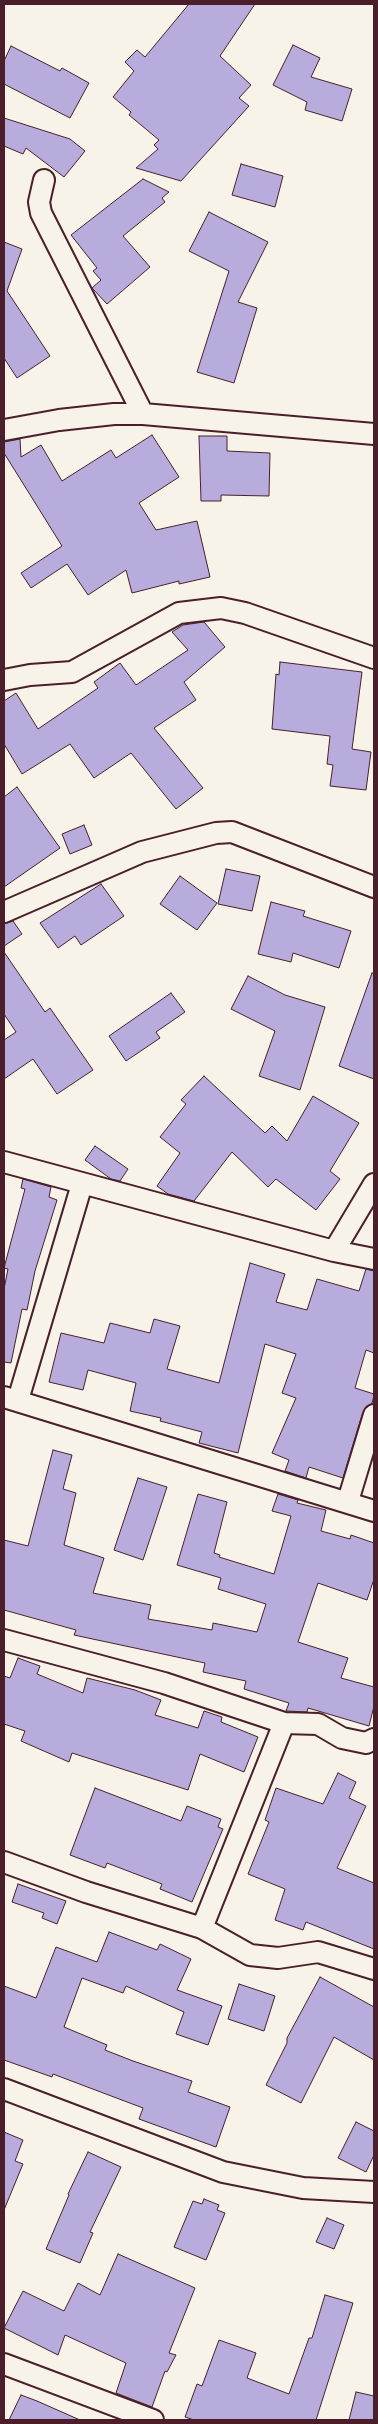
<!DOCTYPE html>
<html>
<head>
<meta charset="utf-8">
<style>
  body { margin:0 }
  #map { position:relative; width:378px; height:2424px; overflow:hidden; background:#f7f3e8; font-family:"Comic Neue",sans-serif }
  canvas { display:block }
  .frame { position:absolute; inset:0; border:5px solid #4a1f2b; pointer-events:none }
</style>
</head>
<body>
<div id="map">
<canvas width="378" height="2424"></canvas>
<div class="frame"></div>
</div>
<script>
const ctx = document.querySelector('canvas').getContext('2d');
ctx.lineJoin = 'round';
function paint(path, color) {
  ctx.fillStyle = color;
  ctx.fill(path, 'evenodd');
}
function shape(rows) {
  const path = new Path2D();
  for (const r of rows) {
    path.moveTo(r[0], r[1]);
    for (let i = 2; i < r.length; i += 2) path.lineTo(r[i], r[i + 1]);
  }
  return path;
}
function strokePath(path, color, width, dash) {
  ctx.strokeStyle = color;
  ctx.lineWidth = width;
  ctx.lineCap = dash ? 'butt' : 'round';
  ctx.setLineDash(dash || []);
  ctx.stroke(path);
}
const building = shape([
  [189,4,255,4,220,56,251,85,239,98,249,106,181,181,136,168,158,149,154,145,159,140,129,115,131,112,113,97,134,71,125,62,137,50,145,57,189,4],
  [293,45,320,58,311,77,352,89,342,121,305,110,307,102,273,85,293,45],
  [11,46,60,71,62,68,89,83,70,118,4,84,4,61,11,46],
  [4,118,70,139,85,151,64,177,26,148,23,154,4,146,4,118],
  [241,164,283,176,275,207,232,195,241,164],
  [143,179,169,192,162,198,165,202,123,236,150,267,107,304,92,288,101,280,93,271,97,268,71,235,143,179],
  [209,212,268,242,238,302,257,308,234,383,197,372,229,271,189,251,209,212],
  [4,242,22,249,7,291,50,356,17,378,4,358,4,242],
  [152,435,179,477,139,503,156,530,197,521,210,577,179,584,179,581,132,593,126,570,88,595,67,564,31,588,21,573,62,546,4,453,4,442,20,439,21,457,41,445,62,481,111,450,116,458,152,435],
  [199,436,227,436,227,451,270,453,269,496,221,495,221,501,201,501,199,436],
  [204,622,225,647,184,682,196,700,154,728,203,788,176,809,131,753,94,778,70,744,22,774,4,744,4,701,16,693,38,729,98,688,94,682,120,663,136,685,188,650,172,632,183,625,204,622],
  [280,662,362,672,352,749,371,752,366,790,330,786,333,765,327,764,330,736,272,729,276,674,279,675,280,662],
  [17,787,60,848,4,887,4,797,17,787],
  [84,825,92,845,70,854,62,834,84,825],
  [226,869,260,876,252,911,218,904,226,869],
  [180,876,217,903,197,930,160,904,180,876],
  [101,884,124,916,81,945,75,936,58,948,40,923,101,884],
  [271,902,305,911,303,916,351,931,339,968,293,953,291,962,258,954,271,902],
  [13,921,22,934,4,946,4,924,13,921],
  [4,952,45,1012,50,1008,93,1070,57,1094,33,1059,4,1079,4,1040,16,1032,4,1014,4,952],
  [372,973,374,974,374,1079,339,1066,372,973],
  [248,976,285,995,325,1007,300,1090,259,1076,275,1031,231,1009,248,976],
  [171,993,185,1012,156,1032,160,1038,126,1061,109,1036,171,993],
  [204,1076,265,1133,272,1126,287,1141,313,1096,359,1123,330,1171,340,1179,316,1210,276,1179,268,1187,232,1152,194,1201,168,1194,157,1186,180,1153,160,1137,186,1104,181,1100,204,1076],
  [95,1146,128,1169,120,1181,111,1179,85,1160,95,1146],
  [23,1179,51,1187,49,1197,57,1200,35,1271,27,1310,22,1309,11,1363,4,1362,4,1289,8,1269,4,1268,25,1189,21,1188,23,1179],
  [250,1263,285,1274,276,1302,307,1310,317,1279,359,1291,366,1269,374,1271,374,1353,366,1350,355,1388,374,1394,374,1396,372,1403,363,1412,343,1478,309,1467,306,1478,285,1471,289,1460,272,1453,296,1398,282,1393,296,1354,265,1344,238,1453,199,1443,202,1432,160,1421,161,1418,130,1411,136,1383,88,1370,83,1390,49,1382,61,1333,104,1343,110,1323,150,1333,154,1319,180,1326,167,1369,219,1383,250,1263],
  [53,1450,72,1455,63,1489,76,1493,64,1545,104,1558,93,1593,151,1605,148,1619,212,1630,213,1623,257,1632,266,1604,218,1589,221,1578,177,1565,198,1494,227,1502,214,1553,220,1555,219,1557,274,1574,291,1516,272,1511,278,1494,298,1500,297,1503,326,1510,321,1531,350,1539,351,1535,374,1543,374,1579,367,1600,318,1583,298,1642,348,1658,341,1678,374,1687,374,1706,369,1726,308,1708,307,1712,286,1711,289,1703,244,1689,246,1681,203,1672,205,1663,74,1635,76,1630,4,1610,4,1540,28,1546,53,1450],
  [138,1478,167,1487,143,1560,114,1550,138,1478],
  [18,1658,40,1666,37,1674,83,1693,87,1678,135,1690,161,1700,155,1715,198,1728,204,1711,222,1717,221,1722,258,1737,244,1772,200,1754,188,1790,72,1753,69,1762,21,1741,25,1731,4,1724,4,1676,10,1678,18,1658],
  [338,1773,356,1782,349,1798,366,1806,337,1868,374,1883,374,1949,306,1922,303,1930,275,1920,285,1889,248,1874,269,1822,265,1820,276,1788,323,1804,338,1773],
  [95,1788,181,1821,187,1806,221,1819,218,1827,223,1829,192,1902,160,1889,162,1884,107,1863,105,1868,70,1855,95,1788],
  [18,1884,66,1901,57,1924,42,1918,44,1913,12,1902,18,1884],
  [109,1932,157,1950,160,1944,191,1959,177,1990,222,2006,208,2045,176,2034,184,2012,126,1986,123,1993,82,1978,64,2027,107,2045,105,2050,133,2061,192,2081,188,2092,230,2107,216,2147,139,2119,143,2108,53,2074,52,2077,4,2060,4,1986,36,1998,56,1947,97,1962,109,1932],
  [320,1977,374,2007,374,2060,334,2037,301,2103,266,2085,287,2043,287,2038,320,1977],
  [239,1984,275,1996,264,2031,228,2019,239,1984],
  [356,2122,374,2131,374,2155,366,2172,338,2158,356,2122],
  [4,2132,23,2140,15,2161,23,2164,4,2210,4,2132],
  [88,2152,121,2167,90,2232,93,2233,80,2263,46,2249,69,2195,68,2194,88,2152],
  [204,2199,219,2205,217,2210,225,2213,206,2260,174,2247,193,2201,202,2204,204,2199],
  [327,2218,344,2225,334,2249,316,2242,327,2218],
  [118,2254,195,2288,169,2353,176,2355,167,2372,165,2371,152,2407,116,2393,126,2363,65,2335,58,2355,4,2328,23,2291,64,2311,78,2283,100,2295,118,2254],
  [325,2295,353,2303,316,2420,194,2420,185,2417,197,2384,202,2386,219,2340,256,2353,247,2378,289,2394,309,2338,312,2338,325,2295],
  [356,2392,374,2396,374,2420,349,2420,356,2392],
  [21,2395,37,2401,80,2420,9,2420,21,2395]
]);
const minor = shape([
  [44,180,39,202,41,213,143,414],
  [4,430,59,420,114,414,143,414,374,434],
  [4,680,30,675,72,672,179,613,221,608,245,613,374,658],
  [4,912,142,852,216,833,232,832,374,887],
  [4,1162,334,1251,374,1259],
  [334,1251,374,1184],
  [4,1397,374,1511],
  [18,1400,82,1184],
  [348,1501,374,1415],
  [4,1640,164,1683,284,1723,318,1724,342,1738,366,1743,374,1739],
  [4,1862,86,1892,202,1928,250,1955,278,1958,318,1952,374,1969],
  [202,1928,284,1723],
  [4,2089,223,2172,303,2188,374,2192],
  [4,2364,153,2420]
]);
paint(building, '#b8acdd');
strokePath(building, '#4a1f2b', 1);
strokePath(minor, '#4a1f2b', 24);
strokePath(minor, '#f7f3e8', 20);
</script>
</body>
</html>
